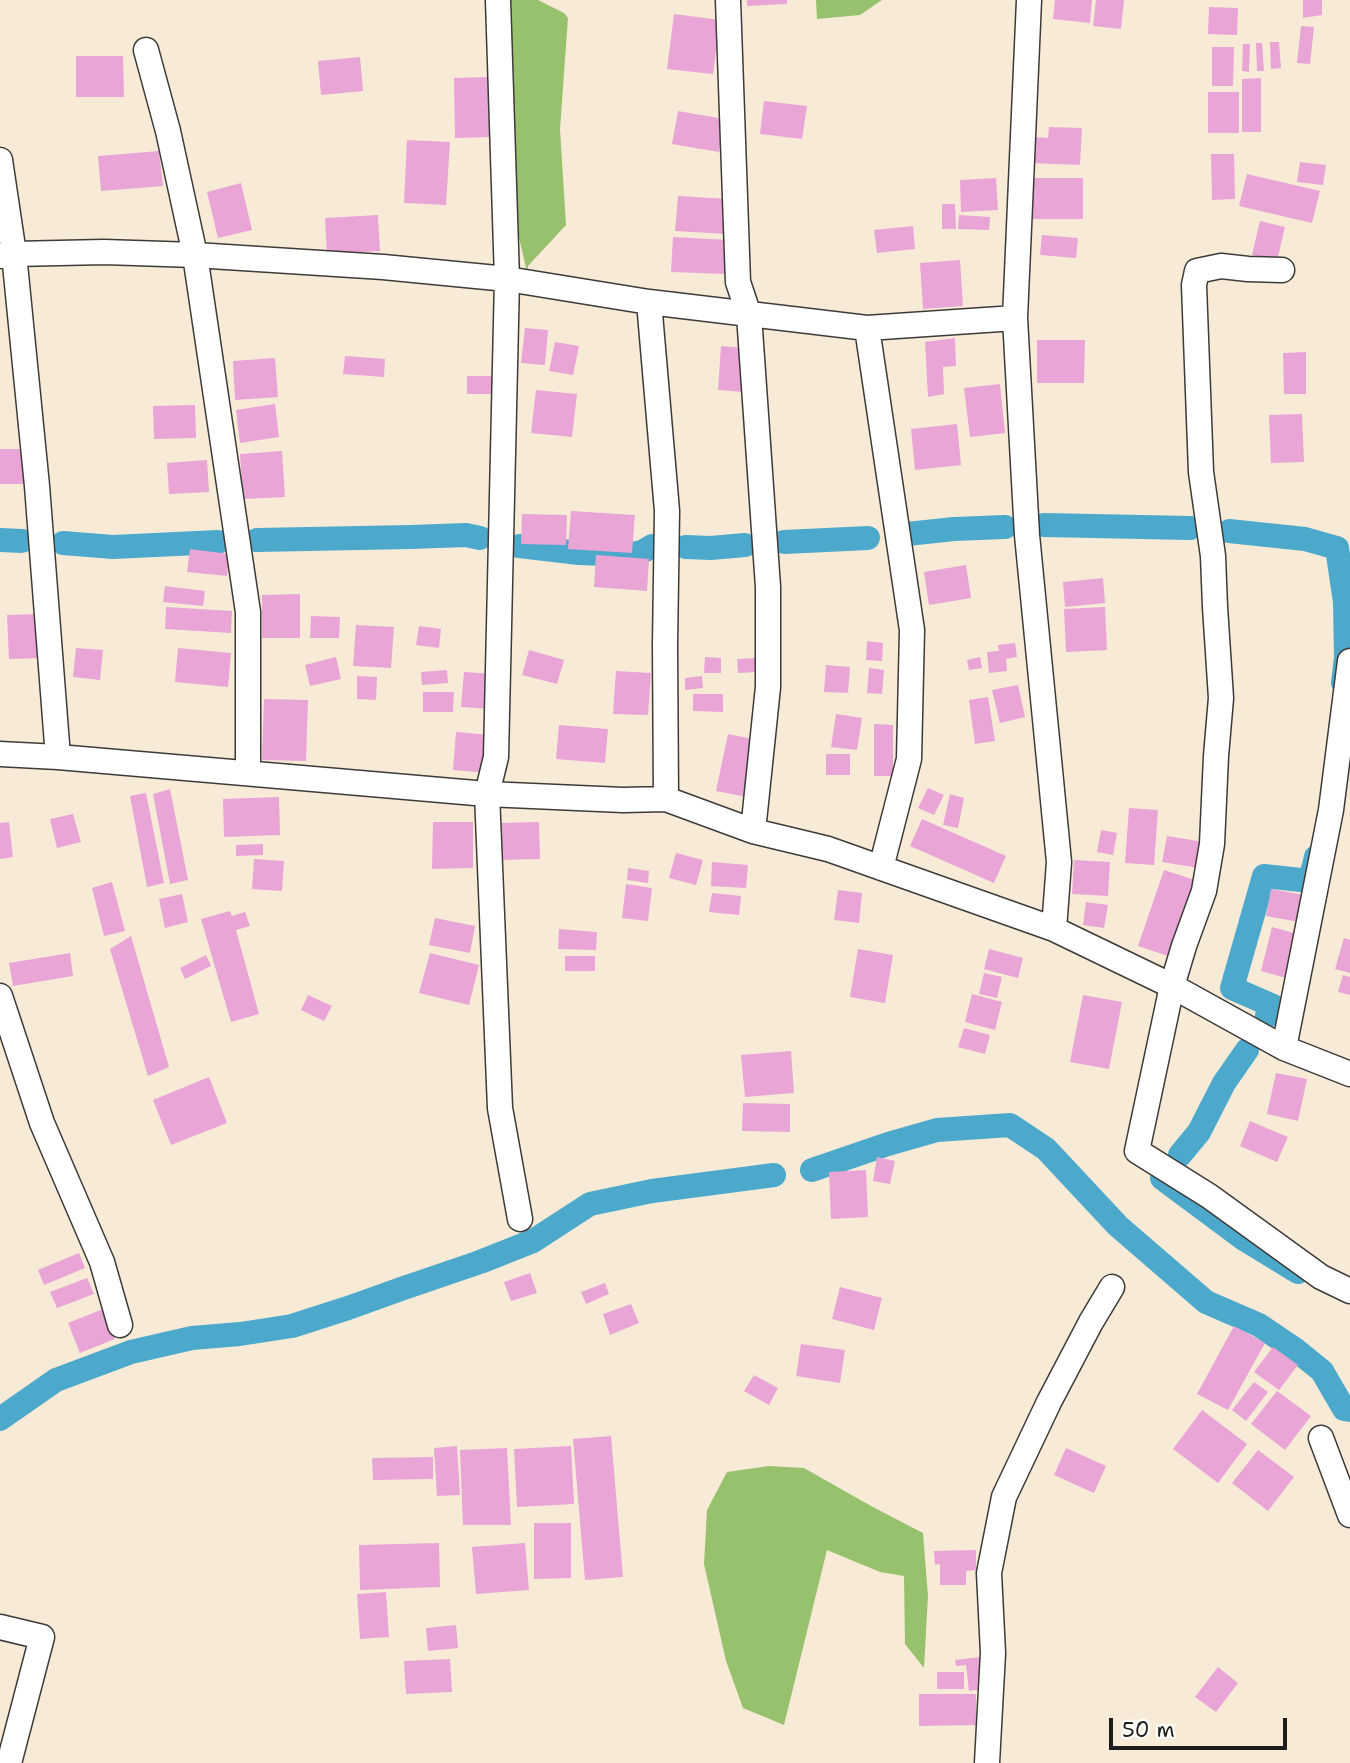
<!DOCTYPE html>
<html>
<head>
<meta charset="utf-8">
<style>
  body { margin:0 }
  #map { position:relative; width:1350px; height:1763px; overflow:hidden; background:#f7ebd8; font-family:"Shantell Sans",sans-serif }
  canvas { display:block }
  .scale { position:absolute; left:1109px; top:1718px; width:178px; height:32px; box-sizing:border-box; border:4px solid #1c1c1c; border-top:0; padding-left:9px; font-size:21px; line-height:24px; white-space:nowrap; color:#1c1c1c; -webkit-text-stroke:5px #fdfcf7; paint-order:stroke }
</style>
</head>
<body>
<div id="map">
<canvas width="1350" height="1763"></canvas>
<div class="scale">50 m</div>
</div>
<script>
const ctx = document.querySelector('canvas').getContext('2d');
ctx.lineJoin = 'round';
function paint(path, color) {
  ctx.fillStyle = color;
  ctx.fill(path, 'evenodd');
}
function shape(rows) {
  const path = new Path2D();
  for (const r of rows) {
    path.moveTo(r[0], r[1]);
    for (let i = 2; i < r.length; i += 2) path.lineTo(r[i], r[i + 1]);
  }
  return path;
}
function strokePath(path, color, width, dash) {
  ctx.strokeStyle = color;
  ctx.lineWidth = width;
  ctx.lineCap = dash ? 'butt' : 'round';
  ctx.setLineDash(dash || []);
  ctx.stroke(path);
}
const green = shape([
  [511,0,538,0,564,13,568,18,560,129,566,225,528,266,527,272,514,216,507,130],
  [816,0,882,0,860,15,817,19],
  [769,1466,804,1468,871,1506,923,1533,928,1596,924,1668,905,1644,904,1576,880,1572,827,1550,784,1725,743,1708,726,1661,704,1564,707,1510,727,1472]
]);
const canal = shape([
  [1044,525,1190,528],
  [1229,531,1305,539,1337,548,1345,602,1346,658,1343,683],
  [907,534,954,529,1005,527],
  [0,540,22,541],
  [257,540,411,537,466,535,480,538],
  [784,542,868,538],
  [63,543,113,547,218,542],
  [519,546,579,553,628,555,642,552,652,546],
  [686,547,711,548,745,545],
  [1267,1016,1273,1006,1232,988,1264,876,1310,881,1316,857],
  [1180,1155,1199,1132,1224,1083,1247,1050],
  [812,1170,888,1144,937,1130,1010,1125,1046,1149,1118,1226,1206,1302,1259,1325,1296,1350,1322,1371,1344,1409,1350,1410],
  [1162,1178,1244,1239,1298,1272],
  [0,1419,56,1380,131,1352,192,1338,240,1334,292,1326,348,1308,401,1289,480,1262,533,1241,590,1204,652,1191,774,1175]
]);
const building = shape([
  [747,0,787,0,787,4,747,6],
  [1055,0,1092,0,1090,23,1053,19],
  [1096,0,1124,0,1121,29,1093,26],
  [1303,0,1322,0,1322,15,1303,18],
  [1209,7,1238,8,1237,35,1208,34],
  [674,14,720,20,713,74,667,69],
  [1301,26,1314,27,1310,64,1297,63],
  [1270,42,1279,42,1281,68,1271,69],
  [1256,43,1262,43,1264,71,1257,71],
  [1243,44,1250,44,1249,72,1242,71],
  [1212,47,1234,47,1233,86,1212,86],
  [76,56,123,56,124,97,76,97],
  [360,57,363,91,321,95,318,61],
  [491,77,492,137,455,138,454,78],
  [1261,78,1261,132,1242,132,1242,79],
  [1208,92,1239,92,1239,133,1208,133],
  [764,101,807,106,802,139,760,134],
  [678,111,724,119,719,152,672,144],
  [1049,127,1082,128,1080,165,1031,163,1032,137,1048,138],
  [407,140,450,142,446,205,404,203],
  [159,151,163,186,101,191,98,156],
  [1211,154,1234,154,1235,199,1212,200],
  [1300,162,1326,165,1323,185,1297,182],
  [1247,174,1320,191,1312,223,1239,206],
  [996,178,998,210,961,212,960,180],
  [1033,178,1083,178,1083,219,1033,219],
  [241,183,252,230,218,238,207,192],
  [678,196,729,199,727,234,675,231],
  [942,204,955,204,956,229,942,229],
  [378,215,380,251,327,254,325,218],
  [959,215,990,217,989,230,958,229],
  [1260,221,1285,227,1277,261,1252,255],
  [913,226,915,249,877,253,874,230],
  [1042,235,1078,238,1076,258,1040,255],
  [673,237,728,240,726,274,671,272],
  [960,260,963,306,923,309,920,263],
  [525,328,548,330,545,365,521,363],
  [955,338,956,366,943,367,944,394,928,397,925,342],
  [1037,340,1085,340,1084,383,1037,383],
  [555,342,579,346,573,375,549,371],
  [721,346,746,348,743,392,718,390],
  [1306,352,1306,394,1284,394,1283,353],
  [345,356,385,359,384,377,343,374],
  [275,358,278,397,235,400,233,361],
  [467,376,498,376,498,394,467,394],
  [1000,384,1005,433,970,437,964,388],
  [536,390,577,394,572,437,531,433],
  [275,404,279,437,240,443,236,410],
  [195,405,196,438,154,439,153,406],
  [1302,414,1304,462,1271,463,1269,415],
  [957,424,961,465,915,470,911,429],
  [0,449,31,449,31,484,0,484],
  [282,451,285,497,243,499,240,454],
  [207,460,209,492,169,494,167,463],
  [571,511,635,515,632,553,568,549],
  [522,514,567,515,566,545,521,544],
  [190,549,229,554,227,576,187,572],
  [596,555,649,559,647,591,594,587],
  [966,565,971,598,929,605,924,572],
  [1103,578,1105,603,1065,607,1063,582],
  [165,586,205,591,203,606,163,602],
  [300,594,300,638,262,638,262,595],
  [166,607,232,611,231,633,165,629],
  [1105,607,1107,650,1066,652,1064,609],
  [41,614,43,658,9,659,7,615],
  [311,616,340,617,339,638,310,638],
  [356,625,394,627,391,668,353,666],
  [419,626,441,629,439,648,416,645],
  [867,641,883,643,882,661,866,660],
  [1015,643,1017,657,1006,659,1007,671,989,673,987,652,999,651,998,645],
  [76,648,103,650,100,680,73,677],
  [178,648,231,653,228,687,175,682],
  [529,650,564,660,557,684,522,675],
  [336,657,341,679,310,686,305,665],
  [705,657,721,658,721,673,704,673],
  [980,657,982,668,969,670,967,660],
  [755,658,756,672,738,673,737,659],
  [826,665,850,667,848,693,824,692],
  [869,668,884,670,882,694,867,693],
  [447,670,448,683,422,685,421,672],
  [616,671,651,673,648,715,613,714],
  [464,672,494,674,492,709,461,707],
  [357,676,377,677,376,700,357,699],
  [702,676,703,688,685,690,685,678],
  [1018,685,1025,717,1000,723,992,690],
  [423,692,454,692,453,712,423,712],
  [693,694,723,694,723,712,693,711],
  [988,697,995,741,975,744,969,700],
  [264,699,308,700,306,761,262,760],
  [836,714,862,718,857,750,831,747],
  [874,724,893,725,893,776,874,776],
  [559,725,608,729,605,763,556,759],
  [456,732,491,735,488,773,453,770],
  [728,734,758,740,747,797,716,791],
  [826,754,850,754,850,775,826,775],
  [928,788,944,795,934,815,918,808],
  [170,789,188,880,170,884,153,794],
  [146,793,164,883,147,887,130,796],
  [950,794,964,798,958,828,943,825],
  [279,797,280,835,224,837,223,799],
  [1129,808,1158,810,1154,865,1125,863],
  [73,814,81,842,57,848,50,819],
  [922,819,1006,856,994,883,910,846],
  [9,822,13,857,0,859,0,823],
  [433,822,473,822,473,868,432,869],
  [539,822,540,859,500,860,500,823],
  [1101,830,1117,833,1113,855,1097,852],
  [1167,836,1204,842,1199,868,1162,862],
  [263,844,263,855,236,856,236,845],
  [676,853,703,860,696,885,669,878],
  [254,859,284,861,282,891,252,889],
  [1074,860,1110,862,1108,896,1072,894],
  [712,862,748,865,746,888,711,886],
  [628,868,649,871,648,883,627,880],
  [1164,870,1198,881,1171,957,1138,946],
  [112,882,125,931,104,936,92,888],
  [626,884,652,888,648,921,622,918],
  [1271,889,1304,895,1299,922,1266,916],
  [838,890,862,893,859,923,834,920],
  [712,893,741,896,739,915,709,912],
  [182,894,188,922,165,928,159,899],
  [1086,902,1108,905,1104,928,1083,925],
  [230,911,232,916,245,912,250,926,236,930,259,1014,231,1022,201,919],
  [435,918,475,926,470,953,429,945],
  [1272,927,1305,936,1293,980,1261,971],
  [559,929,597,932,596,950,558,949],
  [131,936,169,1067,148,1076,110,949],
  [1344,938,1350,940,1350,973,1335,969],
  [858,949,893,955,885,1003,850,997],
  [989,949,1023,958,1018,978,984,969],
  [70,953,73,976,13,986,9,963],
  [430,953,479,965,469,1005,419,993],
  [206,955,211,966,185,979,180,968],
  [565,956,595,956,595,971,565,971],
  [984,973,1002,977,997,998,979,994],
  [1343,975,1350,977,1350,995,1338,992],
  [972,994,1002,1002,995,1030,965,1022],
  [308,995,332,1006,324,1021,301,1010],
  [1083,995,1122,1002,1109,1069,1070,1062],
  [964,1028,990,1035,985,1054,958,1047],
  [791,1051,794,1093,745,1097,741,1055],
  [1276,1073,1307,1079,1298,1121,1267,1114],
  [209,1077,227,1123,171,1145,153,1100],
  [743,1103,790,1104,790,1132,742,1131],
  [1250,1121,1288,1137,1277,1162,1240,1146],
  [877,1157,895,1161,890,1184,873,1181],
  [866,1170,868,1217,831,1219,829,1172],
  [79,1253,85,1268,44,1285,38,1270],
  [530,1273,537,1293,511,1301,504,1282],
  [87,1278,94,1294,57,1308,50,1292],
  [605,1283,609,1294,586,1304,581,1292],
  [840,1287,882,1298,874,1330,832,1319],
  [631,1304,639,1323,610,1335,603,1314],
  [103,1309,115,1339,80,1353,68,1323],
  [1234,1326,1265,1343,1228,1410,1197,1394],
  [801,1344,845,1350,840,1383,796,1376],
  [1273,1347,1298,1365,1279,1390,1254,1372],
  [754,1375,778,1388,769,1405,744,1391],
  [1254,1382,1268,1392,1246,1421,1232,1410],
  [1277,1391,1311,1416,1285,1450,1251,1424],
  [1202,1410,1247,1444,1218,1483,1173,1449],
  [611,1436,623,1577,585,1580,573,1439],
  [457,1446,460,1495,437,1496,434,1448],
  [571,1446,574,1504,517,1507,514,1449],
  [507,1448,511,1525,463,1525,460,1450],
  [1066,1448,1106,1466,1094,1493,1054,1475],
  [1258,1450,1294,1477,1268,1511,1232,1483],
  [433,1457,433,1479,373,1480,372,1458],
  [534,1523,571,1523,571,1578,534,1579],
  [439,1543,440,1587,360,1590,359,1545],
  [525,1543,529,1590,476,1594,472,1547],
  [976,1550,976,1570,966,1571,966,1585,940,1585,940,1564,935,1565,934,1551],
  [386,1592,389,1637,360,1639,357,1594],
  [456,1625,458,1648,428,1651,426,1628],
  [980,1657,983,1689,969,1691,966,1665,956,1666,955,1660],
  [450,1659,452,1692,406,1694,404,1661],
  [1218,1667,1238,1683,1216,1712,1195,1697],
  [937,1672,964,1672,964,1689,937,1689],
  [919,1694,976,1694,976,1725,919,1726]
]);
const minor = shape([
  [498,0,507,279,496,757,487,794,500,1108,520,1219],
  [728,0,738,282,749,315,768,587,768,687,753,831],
  [1029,0,1015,318,1027,535,1059,862,1054,929],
  [146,50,168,131,195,255,248,612,248,773],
  [0,160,14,254,37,486,58,757],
  [0,256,14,254,104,252,195,255,383,267,507,279,649,302,867,328,1015,318],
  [1282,270,1248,269,1221,266,1197,271,1194,285,1201,472,1213,556,1215,607,1221,698,1216,756,1212,844,1204,891,1184,946,1172,986,1137,1151,1209,1196,1321,1277,1350,1291],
  [649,302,667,511,665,645,666,799],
  [867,328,912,630,909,759,881,868],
  [0,754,58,757,487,794,623,800,666,799,753,831,828,849,1054,929,1172,986,1284,1048,1350,1074],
  [0,996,42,1123,102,1262,120,1325],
  [1284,1048,1331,810,1350,661],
  [1321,1438,1350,1515],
  [0,1627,42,1637,9,1763],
  [987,1763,993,1653,989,1573,1004,1497,1049,1402,1091,1322,1112,1287]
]);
paint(green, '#98c16e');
strokePath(canal, '#4da9cb', 24);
paint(building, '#e8a5d6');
strokePath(minor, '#3d3b38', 27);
strokePath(minor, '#fff', 24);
</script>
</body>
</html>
